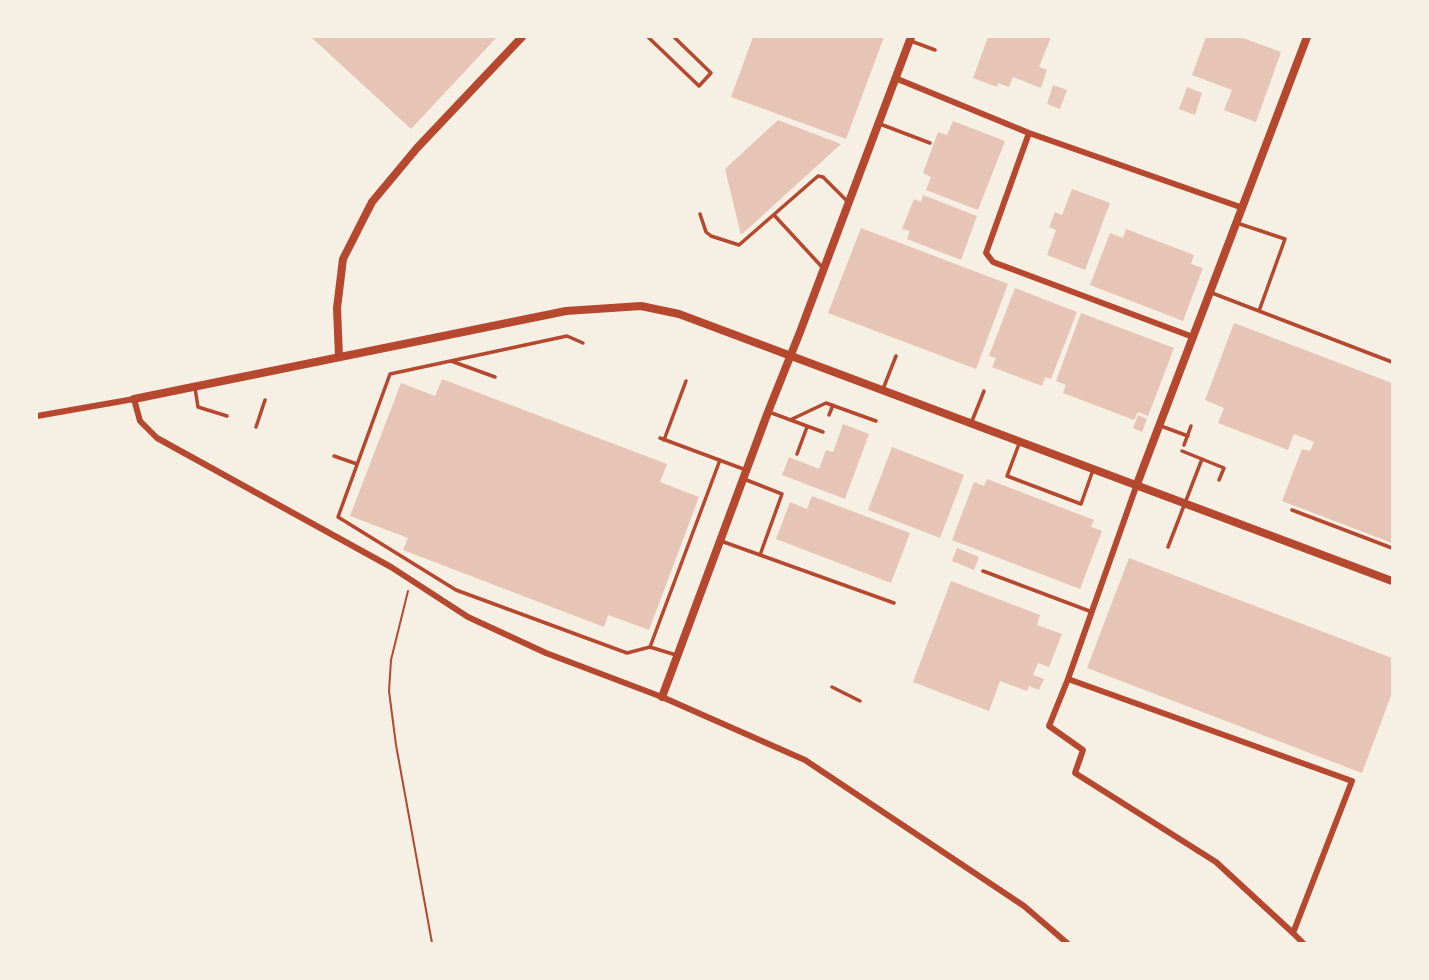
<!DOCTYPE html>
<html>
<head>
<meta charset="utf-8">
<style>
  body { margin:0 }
  #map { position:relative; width:1429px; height:980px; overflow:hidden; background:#f6efe4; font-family:Quicksand,sans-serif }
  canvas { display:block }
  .frame { position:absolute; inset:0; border:38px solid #f6efe4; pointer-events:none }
</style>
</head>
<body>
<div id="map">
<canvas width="1429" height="980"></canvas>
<div class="frame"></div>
</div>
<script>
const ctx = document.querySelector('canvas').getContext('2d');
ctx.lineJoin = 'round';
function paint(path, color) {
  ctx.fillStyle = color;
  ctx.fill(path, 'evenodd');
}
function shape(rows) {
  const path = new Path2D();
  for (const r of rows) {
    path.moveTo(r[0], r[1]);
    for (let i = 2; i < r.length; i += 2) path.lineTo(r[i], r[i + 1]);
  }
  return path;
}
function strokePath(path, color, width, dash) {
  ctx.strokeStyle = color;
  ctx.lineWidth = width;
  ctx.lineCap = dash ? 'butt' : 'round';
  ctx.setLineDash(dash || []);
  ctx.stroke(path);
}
const building = shape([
  [311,37,497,37,411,129],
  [753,37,884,37,846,139,731,97],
  [988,37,1051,37,1039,67,1047,70,1041,88,1013,77,1009,87,998,83,997,87,973,78],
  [1206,37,1240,37,1281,52,1256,122,1224,110,1232,90,1192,75],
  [1053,85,1067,90,1060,109,1047,104],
  [1187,87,1202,93,1195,115,1179,109],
  [778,120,841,144,741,235,725,169],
  [953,121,1005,141,978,210,926,190,931,177,923,173,938,132,947,135],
  [1072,189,1110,203,1085,270,1047,255,1056,230,1049,227,1055,212,1062,215],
  [923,195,977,216,961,260,907,239,910,231,902,229,914,199,921,202],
  [861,228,1008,284,976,369,828,313],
  [1126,229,1194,255,1191,264,1203,268,1183,321,1090,285,1110,233,1123,238],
  [1015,288,1077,312,1051,379,1045,377,1042,386,992,367,996,358,989,356],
  [1081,313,1174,348,1148,416,1138,412,1134,420,1063,393,1066,385,1056,381],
  [1234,323,1392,383,1392,543,1282,501,1302,449,1310,451,1314,442,1294,434,1288,450,1218,423,1224,408,1205,400],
  [442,379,667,464,660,482,699,497,649,630,608,615,604,627,403,550,408,538,350,516,401,383,435,396],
  [1138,415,1147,419,1142,432,1133,428],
  [843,424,869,434,845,499,782,475,789,457,819,469,826,450,833,452],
  [892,447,964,475,940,538,868,510],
  [987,479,1094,520,1091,527,1102,531,1080,589,952,540,974,482,984,486],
  [812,496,910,533,891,583,776,539,790,502,807,509],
  [957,548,979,557,974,570,952,561],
  [1129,558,1392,658,1392,693,1362,773,1087,668],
  [951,581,1040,615,1037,625,1062,634,1049,667,1038,663,1033,675,1044,679,1039,690,1029,686,1027,691,1000,681,989,711,913,682]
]);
const path = shape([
  [408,591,391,660,389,691,396,745,432,943]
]);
const service = shape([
  [648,37,699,86,711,73,674,37],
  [911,41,935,50],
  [880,124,930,143],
  [700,214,706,232,711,236,739,245,818,176,823,177,848,202],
  [774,215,822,267],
  [1237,223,1285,239,1259,311],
  [1212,293,1392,362],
  [583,343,567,336,390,374,338,517,456,590,627,653,650,647,676,655],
  [451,361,495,377],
  [195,388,198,407,227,416],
  [883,389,896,356],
  [769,412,823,432],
  [829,415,833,405],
  [790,420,826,403,876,421],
  [972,421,984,391],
  [1161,426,1188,436],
  [256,427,265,400],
  [660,438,746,470],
  [664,440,686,381],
  [1019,444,1007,476,1081,504,1093,470],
  [1184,445,1191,426],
  [1182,451,1224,468,1219,480],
  [797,454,807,427],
  [334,456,357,464],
  [744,479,782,494,760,555],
  [1292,510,1392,548],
  [721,541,894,603],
  [1168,547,1202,459],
  [983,571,1092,612],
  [650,647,720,460],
  [832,687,860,701]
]);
const minor = shape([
  [895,78,1029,133,1243,208],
  [1029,133,986,253,993,262,1193,337],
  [37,416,134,399,140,421,157,438,391,567,468,617,546,653,662,697,805,760,1024,906,1067,943],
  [1068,679,1137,484],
  [1293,933,1352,781,1068,679,1049,726,1083,750,1075,773,1216,862,1293,933,1303,943]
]);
const tertiary = shape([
  [339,357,337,308,343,259,372,202,417,148,522,37],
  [134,399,566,311,641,306,679,314,1392,581],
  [1137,484,1307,37],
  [662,697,768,412,800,332,911,37]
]);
paint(building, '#e6c5b7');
strokePath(path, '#b5482f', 2);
strokePath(service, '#b5482f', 3.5);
strokePath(minor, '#b5482f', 6);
strokePath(tertiary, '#b5482f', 8);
</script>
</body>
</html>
